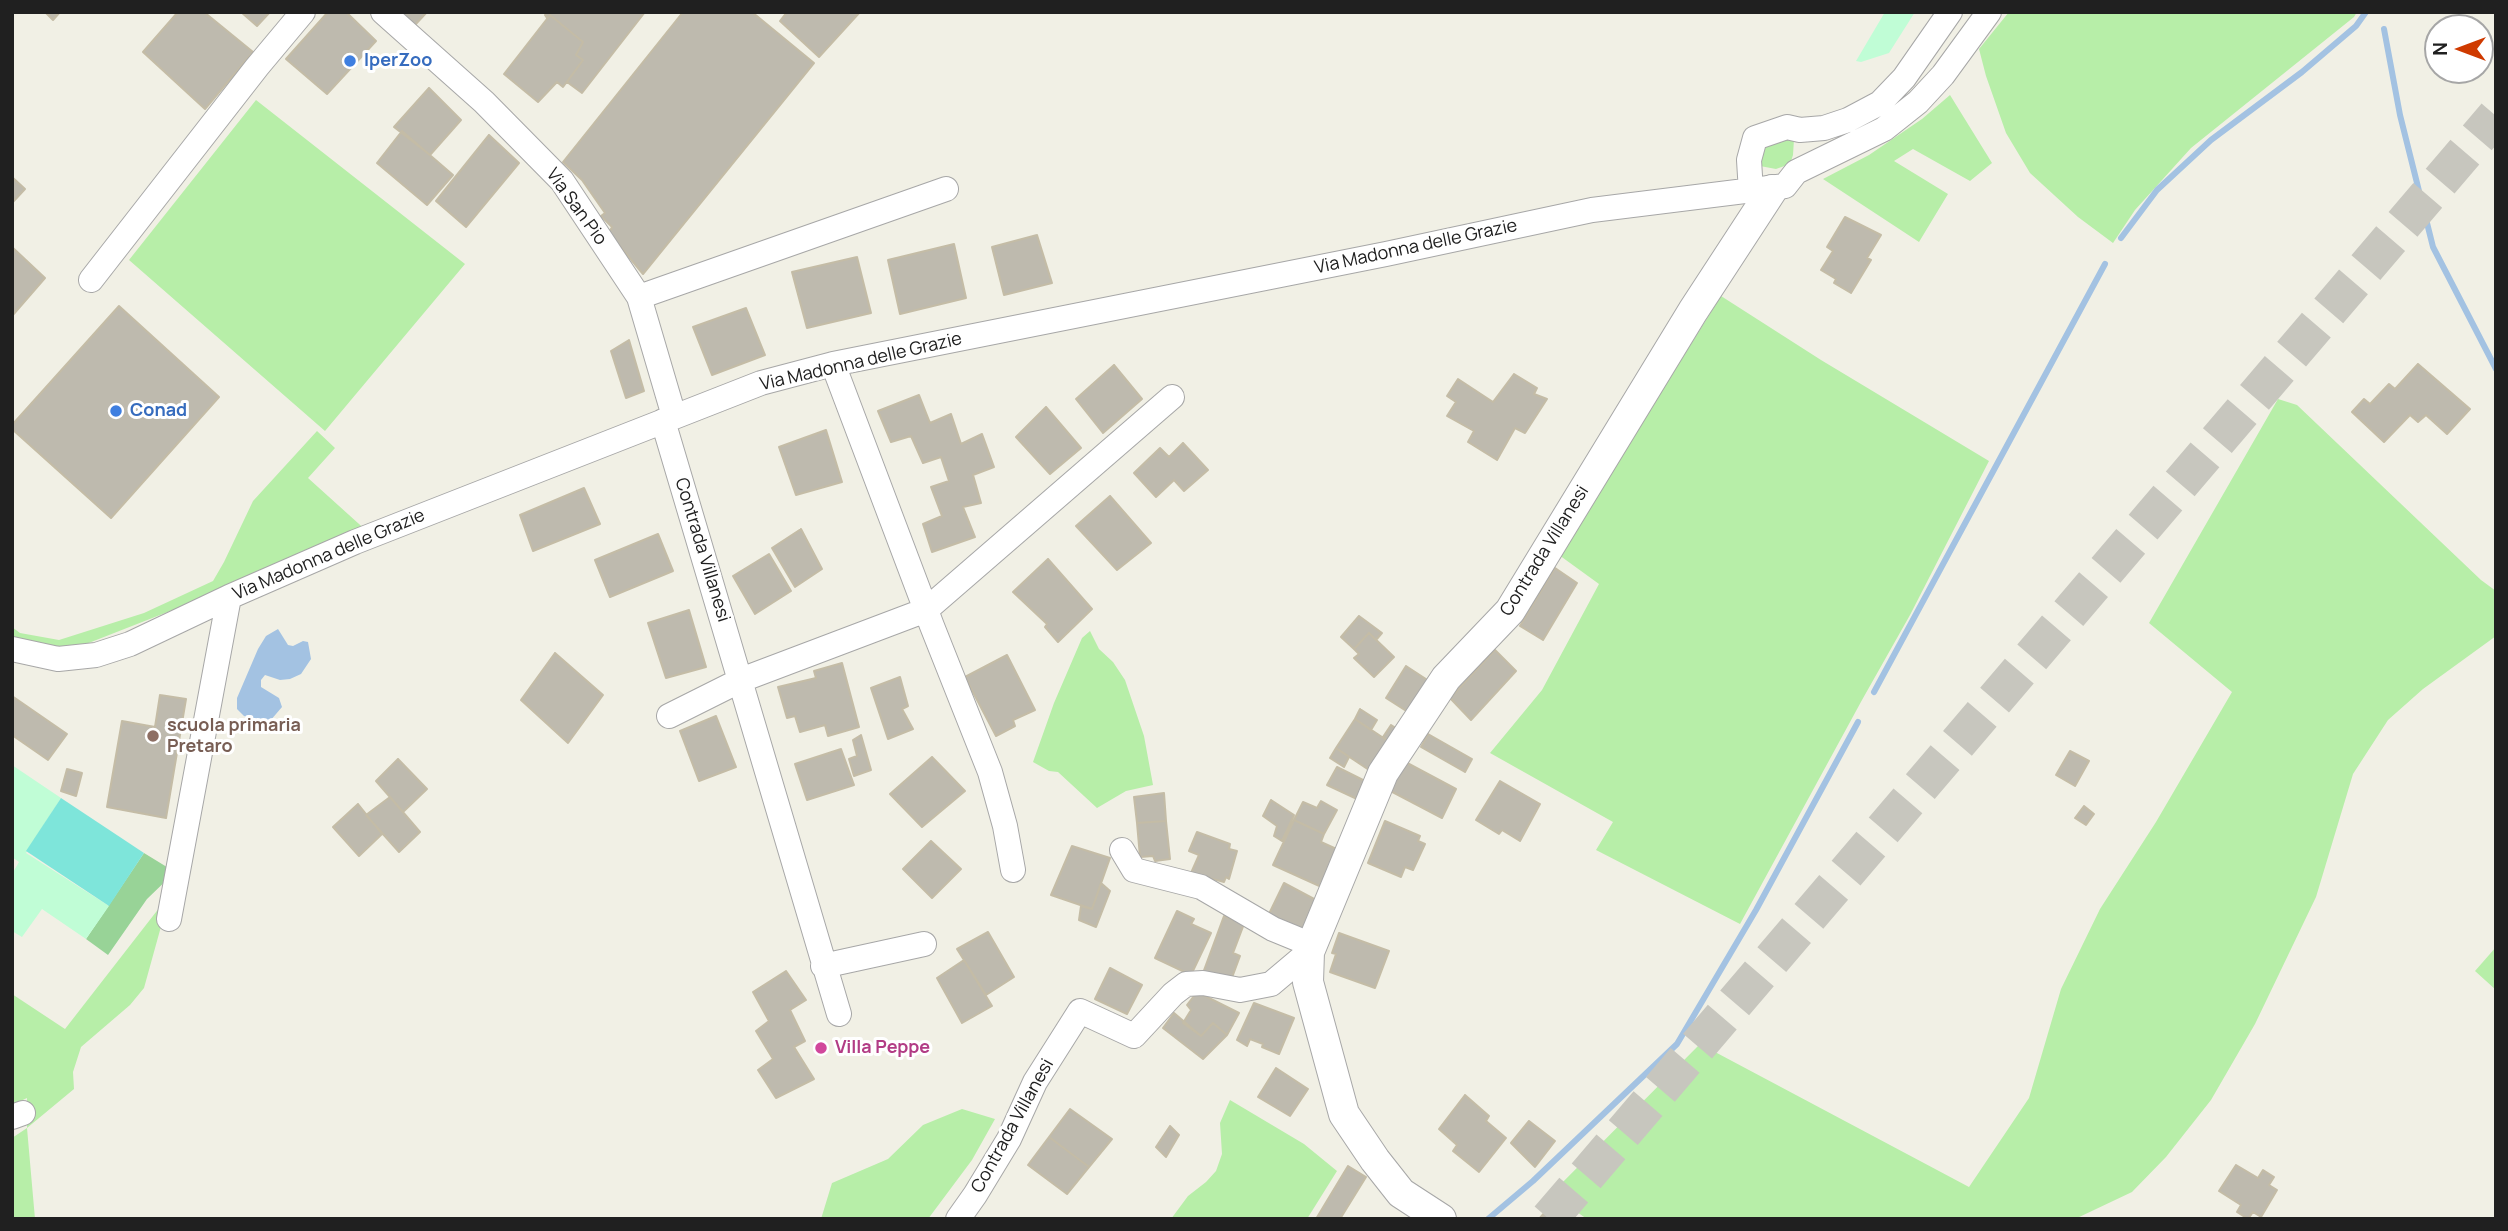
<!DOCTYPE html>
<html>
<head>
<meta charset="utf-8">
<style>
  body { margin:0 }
  #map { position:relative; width:2508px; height:1231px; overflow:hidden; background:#f1f0e5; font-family:Manrope,sans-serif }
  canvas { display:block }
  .frame { position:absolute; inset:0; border:14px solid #202020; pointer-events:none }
  .north { position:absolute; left:2424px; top:14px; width:70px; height:70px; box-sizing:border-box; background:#fff; border:2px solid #a6a6a6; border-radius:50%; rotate:270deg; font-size:19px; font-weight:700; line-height:28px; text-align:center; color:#202020 }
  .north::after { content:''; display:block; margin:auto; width:24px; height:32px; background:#cf3a00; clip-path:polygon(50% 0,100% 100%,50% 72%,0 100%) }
</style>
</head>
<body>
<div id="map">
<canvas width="2508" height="1231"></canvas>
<div class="frame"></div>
<div class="north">N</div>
</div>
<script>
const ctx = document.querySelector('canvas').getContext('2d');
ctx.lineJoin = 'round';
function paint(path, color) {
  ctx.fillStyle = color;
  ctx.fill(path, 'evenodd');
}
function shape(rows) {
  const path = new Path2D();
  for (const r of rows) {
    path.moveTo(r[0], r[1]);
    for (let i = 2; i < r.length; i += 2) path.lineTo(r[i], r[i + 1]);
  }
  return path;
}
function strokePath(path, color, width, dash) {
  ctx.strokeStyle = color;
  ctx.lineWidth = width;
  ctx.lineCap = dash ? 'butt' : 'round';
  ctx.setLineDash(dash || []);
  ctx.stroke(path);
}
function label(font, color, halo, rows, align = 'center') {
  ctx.font = font + ' Manrope,sans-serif';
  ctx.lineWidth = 6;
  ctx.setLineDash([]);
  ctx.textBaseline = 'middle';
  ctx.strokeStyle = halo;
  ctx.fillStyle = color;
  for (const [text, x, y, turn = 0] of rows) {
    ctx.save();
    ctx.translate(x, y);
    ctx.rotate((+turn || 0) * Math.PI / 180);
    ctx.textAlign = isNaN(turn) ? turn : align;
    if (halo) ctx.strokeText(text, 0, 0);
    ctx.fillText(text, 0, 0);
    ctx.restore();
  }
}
const grass = shape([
  [2009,12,2357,12,2354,17,2191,148,2135,210,2113,243,2078,217,2030,173,2006,133,1986,76,1979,49],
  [1950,95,1992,163,1970,181,1913,149,1894,161,1948,194,1919,242,1823,179,1869,155,1922,119],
  [256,100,465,264,325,431,129,260],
  [1766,136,1794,139,1793,155,1790,164,1776,169,1760,166],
  [1721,296,1821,360,1989,461,1910,615,1862,700,1740,924,1596,850,1613,822,1490,753,1542,690,1599,584,1559,555],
  [2278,399,2297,405,2481,580,2496,591,2496,636,2423,689,2388,720,2353,774,2316,897,2255,1024,2211,1100,2166,1157,2132,1192,2075,1219,1587,1219,1551,1194,1700,1044,1969,1187,2029,1098,2061,989,2100,909,2156,822,2232,692,2149,623],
  [317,431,335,448,308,478,369,533,81,646,56,650,12,637,12,627,20,633,59,640,144,613,213,581,224,562,253,501],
  [1090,631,1099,649,1113,662,1125,680,1144,736,1153,785,1126,791,1097,808,1058,772,1049,771,1033,762,1054,703,1082,638],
  [170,894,144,988,130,1005,81,1047,73,1072,74,1089,27,1128,35,1219,12,1219,12,1138,27,1128,27,1098,12,1105,12,994,65,1029],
  [2496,947,2496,990,2475,971],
  [1230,1100,1304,1144,1337,1171,1307,1219,1171,1219,1188,1196,1206,1182,1216,1171,1222,1154,1220,1123],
  [962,1109,995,1119,972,1160,928,1219,821,1219,832,1183,888,1159,923,1125]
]);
const forest = shape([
  [144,853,175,872,147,899,108,955,86,939]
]);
const park = shape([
  [1885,12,1915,12,1889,53,1861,62,1856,61],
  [12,765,61,798,26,853,109,906,86,939,42,909,22,937,12,931,12,874,19,862,12,857]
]);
const pitch = shape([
  [61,798,144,853,109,906,26,851]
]);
const water = shape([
  [278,629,288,645,293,646,303,641,308,642,311,659,301,674,290,679,280,680,265,675,261,680,261,687,279,698,282,707,270,721,259,721,244,716,237,709,237,698,258,649,266,636]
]);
const stream = shape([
  [2384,29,2400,115,2433,247,2496,369],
  [2121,238,2157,190,2211,140,2302,72,2356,26,2366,12],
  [1874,692,2105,264],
  [1488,1219,1533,1181,1677,1044,1756,910,1858,722]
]);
const building = shape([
  [45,12,60,12,53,20,45,12],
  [178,12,204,12,253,52,205,109,143,52,178,12],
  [241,12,270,12,257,26,241,12],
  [328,12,346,12,376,41,327,94,286,59,328,12],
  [398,12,427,12,414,26,398,12],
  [547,12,645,12,582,93,567,82,583,60,576,55,583,42,550,15,547,18,545,15,547,12],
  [683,12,752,12,814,63,643,274,609,233,612,227,601,216,605,213,582,180,563,162,683,12],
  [787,12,860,12,819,57,780,21,787,12],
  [550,15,583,42,576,55,583,60,563,87,557,82,538,102,504,74,550,15],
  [429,88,461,120,430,155,394,127,429,88],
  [402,131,453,175,427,205,377,163,402,131],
  [489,135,519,163,466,227,436,201,489,135],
  [12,177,25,189,12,203,12,177],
  [1845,217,1881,235,1867,258,1871,260,1851,293,1834,283,1836,279,1821,270,1833,251,1827,247,1845,217],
  [1037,235,1052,283,1004,295,992,247,1037,235],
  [954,244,966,298,900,314,888,260,954,244],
  [12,247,45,278,12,316,12,247],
  [857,257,871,313,807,328,792,272,857,257],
  [119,306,219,397,111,518,12,429,12,425,119,306],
  [746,308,765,355,712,375,693,327,746,308],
  [629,340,644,391,626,398,611,351,629,340],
  [2418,364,2470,409,2447,434,2426,415,2418,422,2410,415,2384,442,2352,412,2364,399,2370,404,2389,384,2395,389,2418,364],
  [1114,365,1142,399,1103,433,1076,399,1114,365],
  [1514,374,1537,388,1534,394,1547,399,1525,433,1515,428,1497,460,1468,442,1474,431,1447,416,1456,402,1447,396,1458,379,1493,402,1514,374],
  [919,395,930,423,951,414,961,444,982,434,994,467,973,475,981,503,963,507,975,537,932,552,923,524,942,516,931,487,949,481,941,457,923,463,911,436,891,442,878,411,919,395],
  [1046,407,1081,448,1050,474,1016,437,1046,407],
  [826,430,842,482,796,495,779,447,826,430],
  [1183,443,1208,470,1184,491,1174,480,1156,497,1134,473,1160,448,1169,457,1183,443],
  [584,488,600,524,533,551,520,515,584,488],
  [1110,496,1151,543,1117,570,1076,526,1110,496],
  [801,529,822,569,795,587,772,548,801,529],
  [658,534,673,571,610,597,595,560,658,534],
  [769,554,791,591,755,614,733,576,769,554],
  [1048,559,1092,609,1058,642,1045,627,1047,624,1013,592,1048,559],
  [1555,568,1577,583,1543,640,1520,626,1555,568],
  [689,610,706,667,666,678,648,623,689,610],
  [1359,616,1382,633,1376,640,1369,633,1354,649,1341,637,1359,616],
  [1369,633,1394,657,1374,677,1354,658,1359,654,1354,649,1369,633],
  [1495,650,1516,671,1471,720,1450,698,1495,650],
  [555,653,603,695,568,743,521,700,555,653],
  [1007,655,1035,710,1013,720,1015,726,996,736,965,677,1007,655],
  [842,663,859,727,828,736,825,725,800,732,795,716,787,718,778,687,816,678,814,671,842,663],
  [1406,666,1432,683,1411,714,1386,698,1406,666],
  [900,677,908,706,902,709,913,729,888,739,871,688,900,677],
  [160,695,186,699,166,818,107,807,122,721,155,727,160,695],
  [12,696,67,734,48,760,12,735,12,696],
  [1360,709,1377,720,1371,730,1355,719,1360,709],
  [716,716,736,767,699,781,680,731,716,716],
  [1355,719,1397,747,1378,776,1336,748,1355,719],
  [1391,725,1404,733,1397,747,1383,737,1391,725],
  [1428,734,1472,759,1465,772,1421,747,1428,734],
  [861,735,871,770,854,776,849,759,857,756,853,740,861,735],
  [1336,748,1349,757,1344,767,1330,758,1336,748],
  [841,749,854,785,807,800,795,764,841,749],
  [2070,751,2089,761,2075,786,2056,775,2070,751],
  [932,757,965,791,922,827,890,794,932,757],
  [1396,757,1456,789,1442,818,1381,786,1396,757],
  [398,759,427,789,403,812,376,781,398,759],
  [1337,767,1365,781,1357,799,1327,785,1337,767],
  [67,769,82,773,76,796,61,791,67,769],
  [1500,781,1540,804,1520,841,1502,830,1499,834,1476,820,1500,781],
  [1164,793,1166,821,1137,823,1134,797,1164,793],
  [390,797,420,832,399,852,366,815,390,797],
  [1271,800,1294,815,1282,841,1274,836,1277,826,1263,816,1271,800],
  [1321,801,1337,810,1324,834,1294,820,1303,802,1317,808,1321,801],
  [358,804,382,834,359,856,333,827,358,804],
  [2084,806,2094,814,2086,825,2075,818,2084,806],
  [1294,820,1324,834,1321,842,1343,852,1326,889,1273,865,1294,820],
  [1166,821,1170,859,1155,861,1153,856,1140,857,1137,823,1166,821],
  [1385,821,1420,836,1418,841,1425,844,1413,870,1405,867,1401,877,1368,863,1385,821],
  [1197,832,1230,844,1229,849,1237,851,1229,879,1226,877,1224,882,1191,873,1199,855,1189,851,1197,832],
  [931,841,961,869,932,898,903,869,931,841],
  [1072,846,1110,858,1092,909,1051,895,1072,846],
  [1101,883,1110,891,1096,927,1079,920,1081,906,1092,909,1101,883],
  [1284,883,1316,900,1301,935,1267,918,1284,883],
  [1177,911,1194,919,1191,924,1211,933,1191,975,1155,958,1177,911],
  [1224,916,1244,924,1233,953,1240,956,1230,983,1203,973,1224,916],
  [988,932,1014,977,986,995,957,949,988,932],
  [1339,933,1389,951,1375,988,1330,972,1336,954,1332,953,1339,933],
  [964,960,992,1006,962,1023,937,978,964,960],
  [1110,968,1142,985,1127,1014,1095,999,1110,968],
  [786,971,806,1000,790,1010,805,1041,794,1047,814,1079,776,1098,758,1070,773,1059,756,1031,769,1021,753,992,786,971],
  [1197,992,1239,1013,1227,1035,1213,1023,1201,1036,1183,1023,1191,1010,1187,1005,1197,992],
  [1254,1003,1294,1018,1279,1054,1262,1047,1263,1044,1250,1039,1247,1046,1237,1040,1254,1003],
  [1174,1013,1201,1036,1213,1023,1227,1035,1203,1059,1163,1028,1174,1013],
  [1276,1068,1308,1089,1290,1116,1258,1097,1276,1068],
  [1465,1095,1489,1116,1486,1121,1506,1138,1479,1172,1453,1151,1457,1145,1439,1129,1465,1095],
  [1070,1109,1112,1139,1089,1167,1049,1137,1070,1109],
  [1529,1121,1555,1141,1535,1167,1511,1143,1529,1121],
  [1170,1126,1179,1135,1166,1157,1156,1147,1170,1126],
  [1049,1137,1089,1167,1067,1194,1028,1165,1049,1137],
  [2236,1165,2258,1178,2263,1170,2274,1177,2269,1185,2277,1190,2261,1217,2253,1212,2248,1219,2237,1212,2241,1205,2219,1191,2236,1165],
  [1348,1166,1366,1177,1340,1219,1316,1219,1348,1166],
  [1554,1202,1572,1217,1570,1219,1539,1219,1554,1202]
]);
const trunkTunnel = shape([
  [1549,1219,2496,116]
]);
const minor = shape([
  [383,12,484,102,562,181,639,297,674,416],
  [1751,192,1749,160,1755,138,1787,127,1800,130,1824,128,1848,120,1880,103,1904,78,1950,12],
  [91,280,257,67,303,12],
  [639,297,946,189],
  [833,364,932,626,990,772,1005,826,1013,870],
  [663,421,839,1014],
  [12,649,58,659,96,655,130,644,229,597,355,542,761,383,833,364,1386,254,1592,210,1785,186,1796,172,1884,129,1918,102,1943,75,1989,12],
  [669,716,741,680,926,610,1172,397],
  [1122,850,1134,870,1201,887,1273,929,1312,945],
  [169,919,229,597],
  [823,966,924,944],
  [12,1117,23,1113],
  [958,1219,975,1195,1009,1139,1035,1082,1080,1011,1134,1036,1173,994,1186,984,1203,983,1240,990,1271,984,1309,952]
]);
const tertiary = shape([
  [1441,1219,1401,1193,1375,1160,1344,1114,1308,982,1309,952,1383,773,1446,678,1510,611,1693,311,1772,190]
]);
const markers = [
  [350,61,7,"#3f7fe0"],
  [116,411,7,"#3f7fe0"],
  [153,736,7,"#8d6e63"],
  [821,1048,7,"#d1479c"]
];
const shopNames = [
  ["IperZoo",364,61],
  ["Conad",130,411]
];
const streetNames = [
  ["Via San Pio",576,207,54],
  ["Via Madonna delle Grazie",1416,247,-12],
  ["Via Madonna delle Grazie",861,362,-13],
  ["Contrada Villanesi",702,550,73],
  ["Contrada Villanesi",1545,551,-58],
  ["Via Madonna delle Grazie",329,555,-23],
  ["Contrada Villanesi",1013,1126,-61]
];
const educationNames = [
  ["scuola primaria",167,726],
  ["Pretaro",167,747]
];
const hotelNames = [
  ["Villa Peppe",835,1048]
];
paint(grass, '#b7eea8');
paint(forest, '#98d397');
paint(park, '#c0fdd6');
paint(pitch, '#7ee5da');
paint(water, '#a3c2e2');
strokePath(stream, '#a3c2e2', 6);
paint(building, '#bebaae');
strokePath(building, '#c4bca6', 2);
strokePath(trunkTunnel, '#c7c6be', 38, [38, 19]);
strokePath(minor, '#a7a7a7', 26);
strokePath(tertiary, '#a7a7a7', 32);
strokePath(minor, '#fff', 24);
strokePath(tertiary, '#fff', 30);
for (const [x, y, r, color] of markers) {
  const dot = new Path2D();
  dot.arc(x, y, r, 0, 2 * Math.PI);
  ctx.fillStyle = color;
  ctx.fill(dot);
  strokePath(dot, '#fff', 2.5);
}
label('bold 18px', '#366cbe', '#fff', shopNames, 'left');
label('18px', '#202020', '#fff', streetNames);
label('bold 18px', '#785e54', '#fff', educationNames, 'left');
label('bold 18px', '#b23c85', '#fff', hotelNames, 'left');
</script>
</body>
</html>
